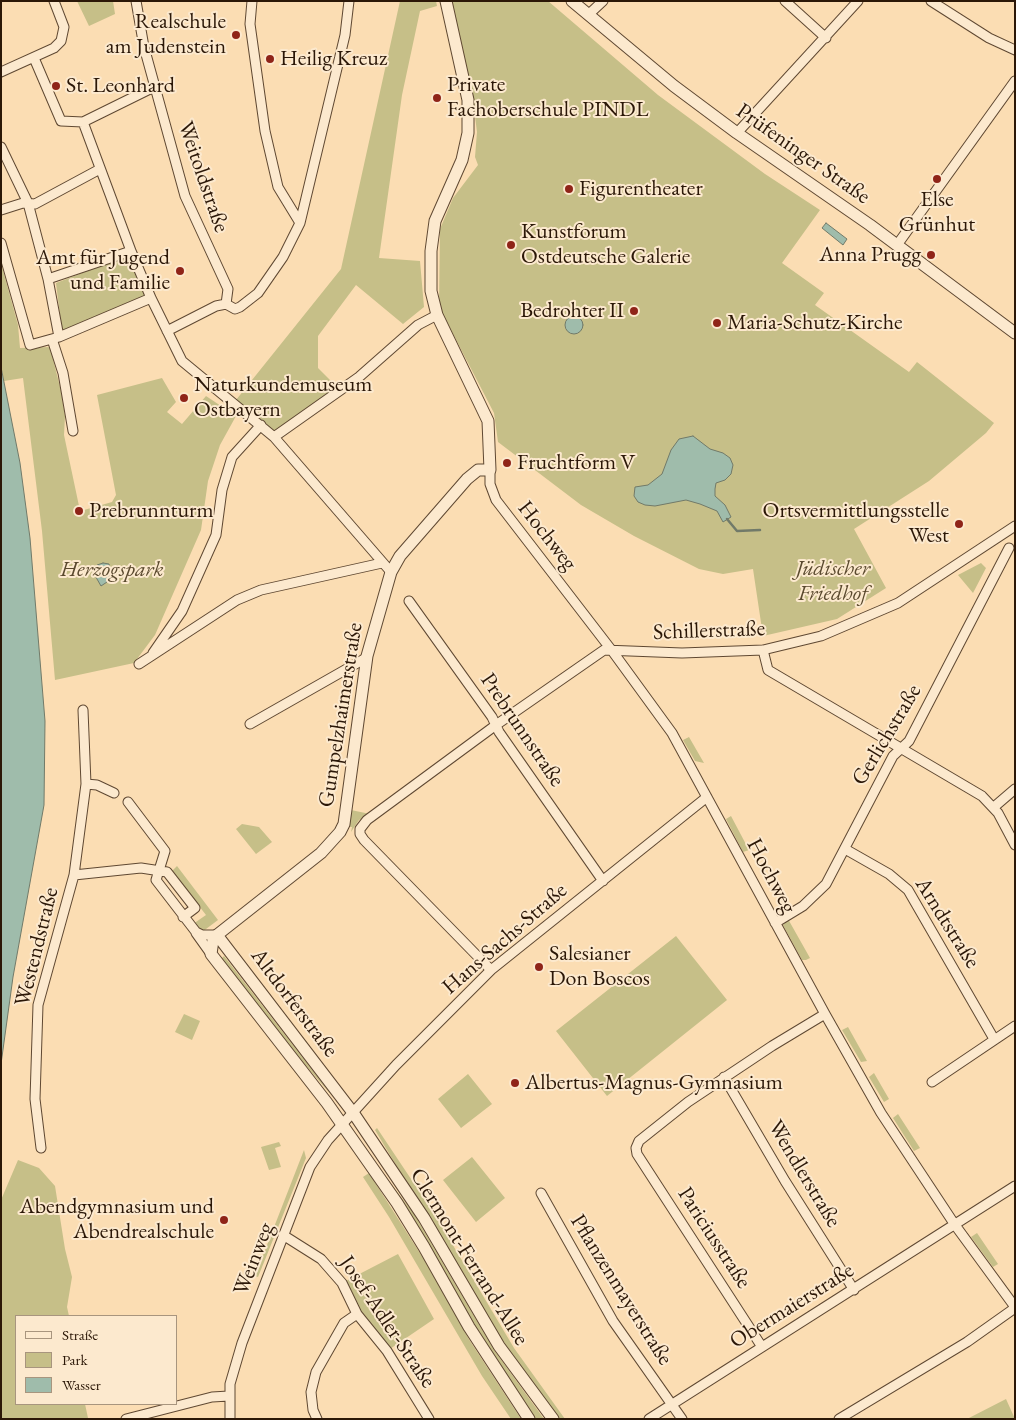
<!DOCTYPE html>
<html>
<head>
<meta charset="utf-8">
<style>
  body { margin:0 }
  #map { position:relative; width:1016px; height:1420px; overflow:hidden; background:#fbddb3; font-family:"EB Garamond",serif }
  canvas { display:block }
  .frame { position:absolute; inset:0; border:2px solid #2b1707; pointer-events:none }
  .legend { position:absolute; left:15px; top:1315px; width:162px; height:90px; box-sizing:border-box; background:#fce9ce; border:1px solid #a8957e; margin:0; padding:6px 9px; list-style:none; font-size:15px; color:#2b1707 }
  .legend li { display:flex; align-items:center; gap:10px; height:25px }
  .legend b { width:25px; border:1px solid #a8957e }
</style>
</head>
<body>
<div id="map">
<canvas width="1016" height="1420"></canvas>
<div class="frame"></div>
<ul class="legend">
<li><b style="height:6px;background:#fce9ce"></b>Straße</li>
<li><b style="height:14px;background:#c6bf88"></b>Park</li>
<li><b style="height:14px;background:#9fbcab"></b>Wasser</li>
</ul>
</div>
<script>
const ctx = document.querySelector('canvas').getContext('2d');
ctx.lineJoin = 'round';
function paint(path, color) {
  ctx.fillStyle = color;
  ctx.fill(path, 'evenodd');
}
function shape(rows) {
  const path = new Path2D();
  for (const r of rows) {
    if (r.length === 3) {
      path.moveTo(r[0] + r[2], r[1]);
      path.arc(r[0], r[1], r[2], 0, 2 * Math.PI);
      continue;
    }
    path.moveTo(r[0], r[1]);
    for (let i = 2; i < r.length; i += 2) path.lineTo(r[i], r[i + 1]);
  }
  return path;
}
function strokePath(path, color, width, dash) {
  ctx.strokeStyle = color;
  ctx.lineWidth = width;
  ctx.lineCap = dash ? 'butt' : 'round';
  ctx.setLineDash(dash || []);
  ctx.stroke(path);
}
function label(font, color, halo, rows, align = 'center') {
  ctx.font = font + ' "EB Garamond",serif';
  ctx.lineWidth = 4;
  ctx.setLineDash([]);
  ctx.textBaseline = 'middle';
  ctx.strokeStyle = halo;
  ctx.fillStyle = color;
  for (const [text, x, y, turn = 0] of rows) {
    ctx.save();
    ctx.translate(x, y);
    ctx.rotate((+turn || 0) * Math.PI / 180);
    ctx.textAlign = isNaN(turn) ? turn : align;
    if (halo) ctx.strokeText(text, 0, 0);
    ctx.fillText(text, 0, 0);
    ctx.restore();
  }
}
const green = shape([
  [77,1,113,1,115,14,89,26],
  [400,1,436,1,437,6,420,11,402,95,379,258,420,261,424,307,403,324,356,285,318,336,318,368,338,388,274,434,236,400,341,269],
  [452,1,548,1,658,95,765,174,820,210,782,263,824,293,815,305,909,372,917,362,994,423,986,433,929,481,854,529,886,588,837,619,763,636,753,569,723,574,699,569,634,536,581,505,498,442,494,413,439,307,440,229,453,198,478,165,475,157,477,132,473,101],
  [129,255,146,297,62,332,56,283],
  [1,263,18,325,20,348,50,347,61,391,65,416,64,435,79,506,83,506,84,510,112,502,116,495,97,395,162,378,176,402,167,412,182,424,206,396,236,416,220,445,208,481,201,530,155,635,134,663,55,680,42,531,23,378,4,381,1,367],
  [981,563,986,568,973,593,958,575],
  [689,737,704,763,695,761,683,740],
  [351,810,370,814,359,820,351,832,352,827,349,827],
  [731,816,749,850,743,852,726,819],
  [242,824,259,827,272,842,256,854,236,829],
  [177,866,218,920,202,932,193,924,206,915,172,871],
  [788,919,810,958,806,960,802,960,783,925],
  [676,936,727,1000,607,1096,556,1031],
  [224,956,333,1097,282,1038,221,959],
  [184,1014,200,1021,192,1040,175,1032],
  [848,1027,867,1061,861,1062,842,1030],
  [874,1073,889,1099,884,1102,869,1077],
  [468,1074,492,1104,461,1128,438,1099],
  [898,1114,920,1148,914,1151,893,1118],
  [377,1128,435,1215,514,1348,565,1419,559,1419,513,1360,375,1130],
  [279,1142,281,1146,275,1148,281,1167,269,1170,261,1147],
  [304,1150,306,1158,258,1277,255,1276],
  [472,1157,505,1198,476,1222,443,1180],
  [18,1160,39,1168,55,1186,65,1249,72,1277,67,1307,69,1316,16,1316,16,1404,85,1404,88,1418,84,1419,1,1419,1,1200],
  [379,1168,414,1214,494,1350,544,1419,533,1419,517,1396],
  [369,1173,423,1258,470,1341,521,1419,511,1419,482,1376,389,1217,363,1177],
  [977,1233,998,1264,993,1267,971,1237],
  [398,1254,434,1319,387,1351,357,1314,342,1283],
  [1006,1399,1015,1419,967,1419]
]);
const water = shape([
  [826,223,847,239,843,245,822,228,826,223],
  [574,325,9],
  [1,367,20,463,30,538,45,721,44,805,13,977,1,1064,1,367],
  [693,436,710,449,723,453,730,458,733,465,731,474,725,480,716,483,715,489,715,496,725,505,731,517,723,522,717,511,700,504,686,500,655,506,645,505,638,502,634,496,635,487,648,485,662,474,671,450,679,439,693,436],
  [103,563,109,564,111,572,107,582,101,586,93,572,97,565,103,563]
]);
const stream = shape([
  [727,519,737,531,760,530]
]);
const minor = shape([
  [136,1,144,47,185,196,228,289,226,304],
  [252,1,250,24,265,131,278,187,300,223],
  [785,1,826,38],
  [931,1,989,38,1015,50],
  [588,15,603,1],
  [34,58,61,121,83,122,154,87],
  [1,72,54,48,61,41,64,27,54,1],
  [83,122,131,251],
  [737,133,858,1],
  [1,147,28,203,48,279],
  [1,210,23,203,35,204,100,169],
  [1,243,30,345,59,337,151,298],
  [897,245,1015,81],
  [226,304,235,309,240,307,258,293,283,257,300,223,345,35,349,1],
  [167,331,216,306,226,304],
  [59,337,48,279,131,251,151,298,182,361,274,437,391,572],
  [52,339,63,373,73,431],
  [274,437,359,377,418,325,437,315],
  [490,470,490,484,496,500,613,652,672,733,825,1014,881,1113,955,1225,1015,1307],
  [409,601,492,717,499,732,603,881],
  [763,650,768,670,982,796,998,813,1015,845],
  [153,653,182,611,216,535,222,490,232,457,261,425],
  [139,664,237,600,261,590,382,563],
  [250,724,366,658],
  [86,784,97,785,114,793],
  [128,802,165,851,156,880,196,932,202,935,217,935],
  [994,807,1015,789],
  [845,849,889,874,908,890,994,1039],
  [74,875,141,868,167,872,195,908,183,917],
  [775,923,803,906,826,884,893,756,909,741,1009,548],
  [196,933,211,954],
  [491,970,364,840,360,834,360,829,367,820,496,725,604,650,682,653,763,650,821,636,898,603,1015,526],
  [724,1077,785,1181,854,1290],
  [932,1082,1015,1026],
  [41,1148,35,1099,38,1005,74,875,86,784,83,710],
  [541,1193,613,1321,682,1419],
  [283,1235,321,1259,342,1283,357,1314,387,1351,429,1419],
  [762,1347,637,1154,636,1148,639,1141,688,1102,772,1046,825,1014],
  [126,1419,212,1397,229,1396],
  [230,1419,230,1384,242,1343,310,1167,328,1140,396,1065,491,970,707,797],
  [317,1419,313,1410,311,1392,316,1372,344,1323,357,1314],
  [649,1419,1015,1186],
  [839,1419,967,1342,1015,1308]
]);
const tertiary = shape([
  [446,1,468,100,468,133,462,160,435,221,431,251,431,291,437,315,488,421,490,470,478,470,467,479,400,556,391,572,367,656,344,824,340,832,321,853,217,935,213,940,211,954,327,1103,397,1203,424,1247,469,1327,529,1419],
  [572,1,674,86,737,133,870,225,1015,333],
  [217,935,354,1114,424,1218,499,1346,553,1419]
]);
const markers = [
  [236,35,5,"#8f2418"],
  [270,59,5,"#8f2418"],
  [56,86,5,"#8f2418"],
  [437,98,5,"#8f2418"],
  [937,179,5,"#8f2418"],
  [569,189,5,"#8f2418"],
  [511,245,5,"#8f2418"],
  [931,255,5,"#8f2418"],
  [180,271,5,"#8f2418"],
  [634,311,5,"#8f2418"],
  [717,323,5,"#8f2418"],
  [184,398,5,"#8f2418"],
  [507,463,5,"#8f2418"],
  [79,511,5,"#8f2418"],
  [959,524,5,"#8f2418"],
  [539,967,5,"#8f2418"],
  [515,1083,5,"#8f2418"],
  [224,1220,5,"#8f2418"]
];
const poiNames = [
  ["Realschule",226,22,"right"],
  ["am Judenstein",226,47,"right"],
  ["Heilig Kreuz",280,59],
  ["Private",447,85],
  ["Fachoberschule PINDL",447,110],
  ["St. Leonhard",66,86],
  ["Figurentheater",579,189],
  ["Else",937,200,"center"],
  ["Grünhut",937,225,"center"],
  ["Kunstforum",521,232],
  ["Ostdeutsche Galerie",521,257],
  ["Anna Prugg",921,255,"right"],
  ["Amt für Jugend",170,258,"right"],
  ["und Familie",170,283,"right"],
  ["Bedrohter II",624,311,"right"],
  ["Maria-Schutz-Kirche",727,323],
  ["Naturkundemuseum",194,385],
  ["Ostbayern",194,410],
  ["Fruchtform V",517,463],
  ["Prebrunnturm",89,511],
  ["Ortsvermittlungsstelle",949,511,"right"],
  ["West",949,536,"right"],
  ["Salesianer",549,954],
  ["Don Boscos",549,979],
  ["Albertus-Magnus-Gymnasium",525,1083],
  ["Abendgymnasium und",214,1207,"right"],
  ["Abendrealschule",214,1232,"right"]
];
const streetNames = [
  ["Prüfeninger Straße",803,154,35],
  ["Weitoldstraße",203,177,71],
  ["Hochweg",547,536,52],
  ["Schillerstraße",709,631,-2],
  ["Gumpelzhaimerstraße",341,715,-81],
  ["Prebrunnstraße",522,730,56],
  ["Gerlichstraße",887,735,-59],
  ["Hochweg",771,876,62],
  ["Arndtstraße",947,923,58],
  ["Hans-Sachs-Straße",505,939,-41],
  ["Westendstraße",37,947,-76],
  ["Altdorferstraße",294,1003,53],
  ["Wendlerstraße",804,1174,59],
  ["Pariciusstraße",714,1238,57],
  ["Clermont-Ferrand-Allee",469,1257,58],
  ["Weinweg",254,1259,-69],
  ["Pflanzenmayerstraße",621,1290,58],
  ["Obermaierstraße",792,1306,-32],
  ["Josef-Adler-Straße",387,1322,56]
];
const parkNames = [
  ["Jüdischer",833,569],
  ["Friedhof",833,594],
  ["Herzogspark",112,570]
];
paint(green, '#c6bf88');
paint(water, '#9fbcab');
strokePath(water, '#717a69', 1);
strokePath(stream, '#717a69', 2.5);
strokePath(minor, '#5f4832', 11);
strokePath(tertiary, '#5f4832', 13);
strokePath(minor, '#fce9ce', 9);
strokePath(tertiary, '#fce9ce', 11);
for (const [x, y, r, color] of markers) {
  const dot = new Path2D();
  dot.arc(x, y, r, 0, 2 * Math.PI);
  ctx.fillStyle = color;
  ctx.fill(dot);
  strokePath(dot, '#fce9ce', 2);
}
label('22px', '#2b1707', '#fce9ce', poiNames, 'left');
label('22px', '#2b1707', '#fce9ce', streetNames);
label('italic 22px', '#5a492e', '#fce9ce', parkNames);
</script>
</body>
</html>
